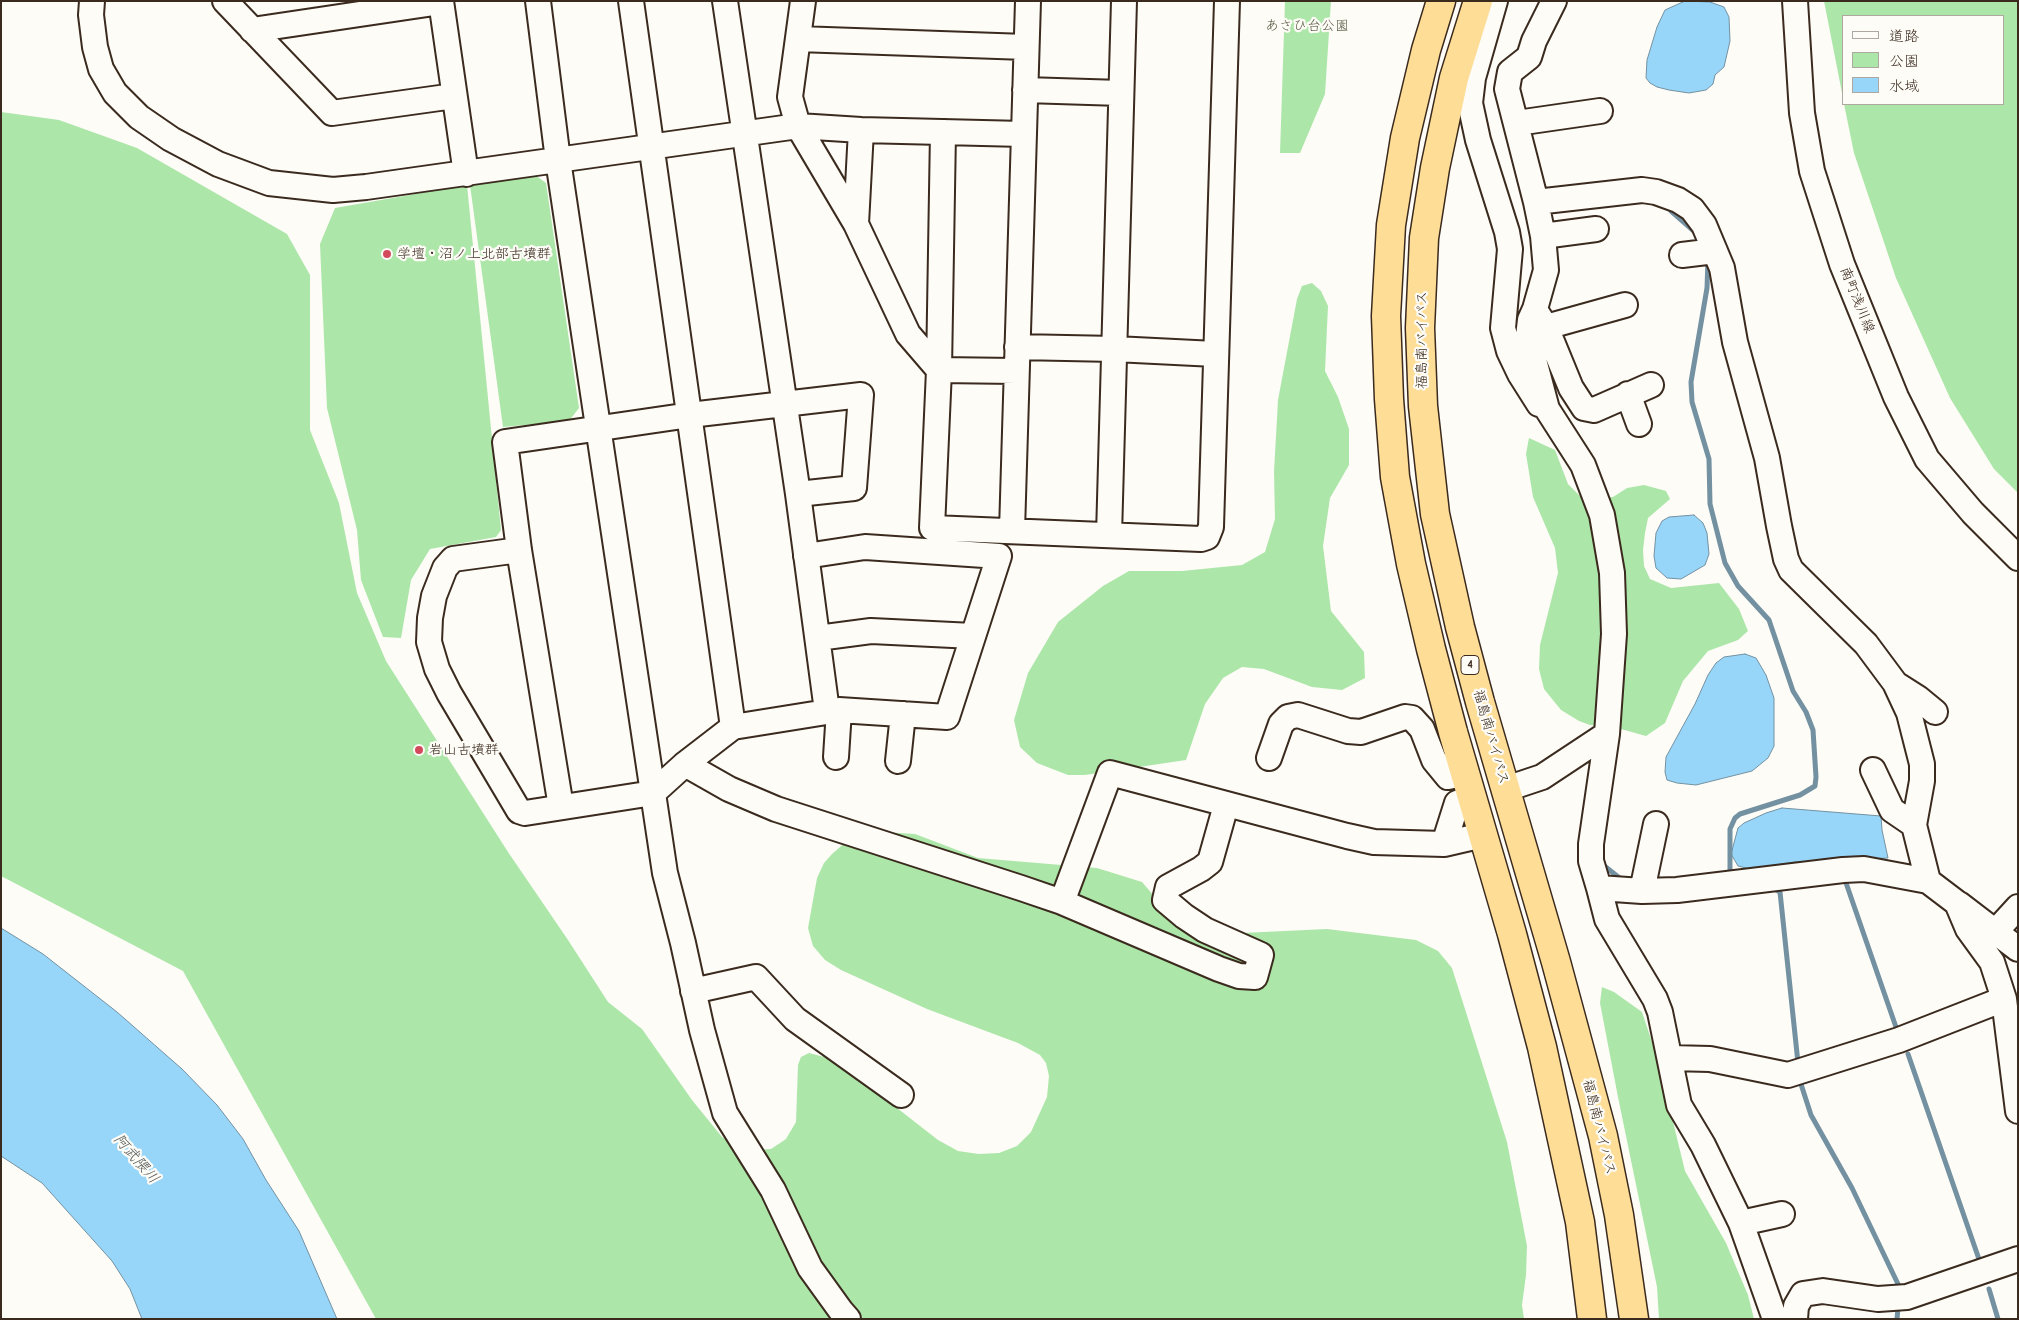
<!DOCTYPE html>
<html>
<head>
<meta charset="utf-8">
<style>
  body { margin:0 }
  #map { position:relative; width:2019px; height:1320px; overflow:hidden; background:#fdfcf7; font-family:"Comic Neue","Klee One",sans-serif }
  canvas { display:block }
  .frame { position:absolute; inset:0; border:2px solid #3b2a1e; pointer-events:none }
  .legend { position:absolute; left:1842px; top:15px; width:162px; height:90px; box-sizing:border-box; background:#fdfcf7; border:1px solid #afa8a0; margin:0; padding:6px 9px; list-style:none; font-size:15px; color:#3b2a1e }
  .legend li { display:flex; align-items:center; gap:10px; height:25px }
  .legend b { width:25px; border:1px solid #afa8a0 }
</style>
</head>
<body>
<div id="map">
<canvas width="2019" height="1320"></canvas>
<div class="frame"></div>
<ul class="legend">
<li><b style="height:6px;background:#fdfcf7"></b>道路</li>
<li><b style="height:14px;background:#ade6a9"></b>公園</li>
<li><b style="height:14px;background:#98d6f9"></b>水域</li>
</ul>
</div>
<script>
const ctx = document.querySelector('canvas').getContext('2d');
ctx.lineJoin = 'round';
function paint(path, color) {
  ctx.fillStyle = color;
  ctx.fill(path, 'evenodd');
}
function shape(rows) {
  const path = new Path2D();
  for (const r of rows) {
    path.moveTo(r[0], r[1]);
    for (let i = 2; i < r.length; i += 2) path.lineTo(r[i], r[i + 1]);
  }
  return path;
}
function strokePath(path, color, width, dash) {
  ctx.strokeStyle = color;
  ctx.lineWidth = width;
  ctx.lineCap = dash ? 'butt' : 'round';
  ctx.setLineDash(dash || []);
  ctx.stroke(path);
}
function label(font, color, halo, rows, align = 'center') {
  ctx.font = font + ' "Comic Neue","Klee One",sans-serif';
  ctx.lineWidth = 4.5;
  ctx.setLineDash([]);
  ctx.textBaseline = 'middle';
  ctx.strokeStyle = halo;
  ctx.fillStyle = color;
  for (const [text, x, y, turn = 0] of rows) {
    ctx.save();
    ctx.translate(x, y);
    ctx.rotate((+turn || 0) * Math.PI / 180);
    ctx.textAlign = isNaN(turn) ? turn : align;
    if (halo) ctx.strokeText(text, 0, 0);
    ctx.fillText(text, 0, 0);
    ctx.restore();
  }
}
const green = shape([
  [1285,1,1331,1,1325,94,1300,153,1280,153],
  [1824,1,2018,1,2018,493,1994,469,1950,398,1896,278,1854,153,1844,104,2003,104,2003,16,1843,16,1843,98],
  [1,112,59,120,137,148,287,234,310,275,310,430,339,503,357,593,386,661,508,852,568,940,608,1002,642,1029,692,1100,722,1137,744,1150,771,1149,786,1139,796,1122,798,1065,801,1057,809,1053,828,1058,874,1090,938,1140,958,1151,979,1154,999,1153,1017,1146,1031,1132,1047,1097,1049,1076,1046,1063,1040,1055,1018,1043,927,1009,841,970,825,960,813,946,808,928,817,878,824,863,832,854,848,840,868,831,915,834,978,858,1097,868,1142,882,1173,918,1242,933,1327,929,1416,940,1438,951,1452,968,1507,1142,1527,1246,1526,1275,1522,1305,1524,1319,376,1319,183,971,1,876],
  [535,175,546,183,579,408,569,421,503,427,470,185],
  [467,185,501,530,496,537,430,549,411,580,401,638,383,637,361,580,357,530,327,408,320,244,335,208],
  [1312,283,1321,291,1328,306,1325,371,1338,397,1349,429,1349,465,1330,498,1323,546,1331,611,1364,652,1365,678,1342,690,1312,687,1264,669,1242,667,1223,678,1205,704,1186,760,1085,775,1068,775,1037,763,1020,747,1014,720,1028,673,1058,622,1103,586,1129,571,1182,571,1242,565,1265,552,1275,519,1274,472,1278,400,1297,299,1302,286],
  [1529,438,1555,450,1568,484,1582,498,1613,497,1627,488,1644,485,1666,491,1670,499,1648,518,1645,533,1643,550,1644,566,1650,579,1671,588,1719,583,1739,609,1748,631,1738,640,1708,651,1683,681,1665,723,1646,736,1621,729,1590,725,1579,721,1561,710,1544,689,1539,669,1540,645,1558,573,1555,548,1533,497,1526,454],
  [1602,987,1614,992,1642,1012,1658,1060,1685,1171,1726,1243,1748,1295,1754,1319,1659,1319,1657,1287,1618,1097,1600,1003]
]);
const water = shape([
  [1685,1,1710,2,1724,7,1729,17,1730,41,1724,67,1715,75,1713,84,1706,90,1689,93,1669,90,1657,87,1650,83,1646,78,1647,60,1657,27,1665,10,1685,1],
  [1694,515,1703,523,1707,533,1709,554,1705,565,1681,579,1667,578,1656,568,1654,556,1656,533,1662,521,1669,517,1694,515],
  [1745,654,1756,658,1766,675,1774,698,1774,746,1768,758,1752,771,1696,785,1677,783,1667,780,1665,772,1666,757,1695,704,1708,675,1716,663,1724,657,1745,654],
  [1782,808,1881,816,1882,830,1888,858,1795,862,1750,869,1738,866,1731,854,1738,828,1744,823,1766,813,1782,808],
  [1,928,43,954,117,1012,182,1069,217,1105,243,1139,266,1180,299,1231,337,1319,142,1319,130,1289,112,1261,42,1183,1,1156,1,928]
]);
const stream = shape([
  [1671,211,1695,232],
  [1708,259,1707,288,1691,382,1692,402,1709,459,1710,504,1725,563,1738,586,1769,620,1793,691,1806,712,1813,730,1816,777,1815,786,1800,795,1740,814,1735,818,1730,829,1730,873],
  [1602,864,1622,880],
  [1845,880,1897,1030],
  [1771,887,1780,892,1798,1063],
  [1908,1054,1981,1265],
  [1799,1078,1811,1115,1852,1188,1898,1284],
  [1989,1289,1998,1319],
  [1897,1319,1898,1308]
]);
const minor = shape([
  [92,1,91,15,95,47,101,69,115,93,139,117,171,139,218,164,269,183,333,190,366,187,798,126,861,130,1023,134],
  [225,1,332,113,454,96],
  [441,1,466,174],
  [538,1,558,160,665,873,683,943,702,1030,725,1113,773,1190,810,1268,841,1311,848,1319],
  [631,1,733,727],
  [725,1,798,494,827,711],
  [803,1,790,97,798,126,856,224,908,334,939,370,1016,371],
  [1495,1,1473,78,1470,103,1478,140,1507,232,1510,249,1503,328,1509,351,1520,374,1539,404],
  [1554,1,1534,41,1529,57,1510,72,1507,89,1536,202,1543,236,1546,270,1535,309,1530,320,1528,337,1547,409,1583,465,1602,515,1612,573,1614,634,1607,734,1591,844,1591,861,1599,888,1642,891,1677,890,1843,870,1864,869,1928,881,1957,903,1968,929,1992,962,2004,999,2018,1111],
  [1795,1,1802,113,1812,171,1842,264,1896,397,1927,459,1973,513,2018,558],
  [252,30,441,2],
  [798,39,1026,47],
  [1025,90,1121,93],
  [1517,123,1600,111],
  [943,132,939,370,932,528,1201,539,1207,537,1211,527,1227,1],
  [1536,202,1642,190,1656,192,1678,200,1692,209,1704,225,1722,268,1735,342,1767,458,1779,526,1786,559,1791,570,1866,644,1895,683,1909,713,1922,764,1922,781,1914,825,1928,881],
  [856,224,861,130],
  [1543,236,1596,229],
  [1682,255,1715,251],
  [1537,313,1546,327,1625,305],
  [1546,327,1571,388,1584,408,1594,410,1651,385],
  [1017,347,1115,349,1215,354],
  [1628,394,1639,424],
  [1012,531,1028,1],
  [1109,535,1124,1],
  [519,550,453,559,445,568,434,596,430,618,429,642,437,669,449,693,519,811,525,813,653,793,685,764,733,727,839,710,947,717,999,556,865,547,806,556],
  [818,638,871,631,973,636],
  [1896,684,1918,698,1935,712],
  [836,757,839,710],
  [1269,758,1281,724,1288,717,1298,715,1348,731,1361,732,1405,717,1412,718,1422,729,1434,760,1448,777,1466,773],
  [898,761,903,714],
  [685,764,729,789,776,809,1021,888,1062,902,1219,969,1239,976,1255,977,1261,955,1205,930,1184,916,1165,900,1168,887,1201,869,1210,862,1226,805],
  [1873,770,1892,810,1914,825],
  [1506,789,1542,777,1607,734],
  [561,807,519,550,505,442,690,415,861,395,854,488,798,494],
  [1444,844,1457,803,1473,797],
  [1599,888,1607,919,1655,999,1660,1012,1679,1105,1703,1145,1741,1223,1775,1319],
  [1642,891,1656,824],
  [1062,902,1110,773,1347,836,1374,842,1444,844,1483,835],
  [1959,904,2018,949],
  [1996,931,2018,907],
  [693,991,756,977,795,1019,901,1095],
  [1670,1058,1710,1059,1788,1075,1899,1040,2004,999],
  [1741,1223,1782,1214],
  [1795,1319,1796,1306,1803,1294,1823,1291,1878,1299,1907,1297,2018,1259]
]);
const highway = shape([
  [1441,1,1426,50,1405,138,1391,225,1386,316,1389,399,1395,477,1411,564,1431,649,1453,732,1512,934,1542,1047,1580,1222,1592,1319],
  [1478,1,1454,78,1435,168,1424,238,1420,328,1423,406,1435,514,1460,627,1480,702,1556,962,1603,1136,1619,1215,1634,1319]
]);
const markers = [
  [387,254,5,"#d1495b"],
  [419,750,5,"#d1495b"]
];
const shields = [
  [1470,665,18]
];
const shieldNames = [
  ["4",1470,665]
];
const parkNames = [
  ["あさひ台公園",1307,26]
];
const poiNames = [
  ["学壇・沼ノ上北部古墳群",397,254],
  ["岩山古墳群",429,750]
];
const streetNames = [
  ["南町浅川線",1857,300,68],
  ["福島南バイパス",1422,340,-90],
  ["福島南バイパス",1491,737,74],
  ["福島南バイパス",1599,1127,76]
];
const waterNames = [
  ["阿武隈川",136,1159,49]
];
paint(green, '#ade6a9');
paint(water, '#98d6f9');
strokePath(water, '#7391a1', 1);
strokePath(stream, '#7391a1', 5);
strokePath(minor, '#3b2a1e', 28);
strokePath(highway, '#3b2a1e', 31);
strokePath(minor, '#fdfcf7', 24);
strokePath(highway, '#fedd96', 28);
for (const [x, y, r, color] of markers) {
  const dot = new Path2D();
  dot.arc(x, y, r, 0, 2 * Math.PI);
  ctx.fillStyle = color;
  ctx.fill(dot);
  strokePath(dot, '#fdfcf7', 2);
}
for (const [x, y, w] of shields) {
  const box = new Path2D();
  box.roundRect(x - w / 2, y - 9.5, w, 19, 4);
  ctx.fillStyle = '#fdfcf7';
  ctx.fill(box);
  strokePath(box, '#3b2a1e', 1);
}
label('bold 12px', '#3b2a1e', null, shieldNames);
label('14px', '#585941', '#fdfcf7', parkNames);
label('14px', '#3b2a1e', '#fdfcf7', poiNames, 'left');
label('14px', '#3b2a1e', '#fdfcf7', streetNames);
label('italic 15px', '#525555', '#fdfcf7', waterNames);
</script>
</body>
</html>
